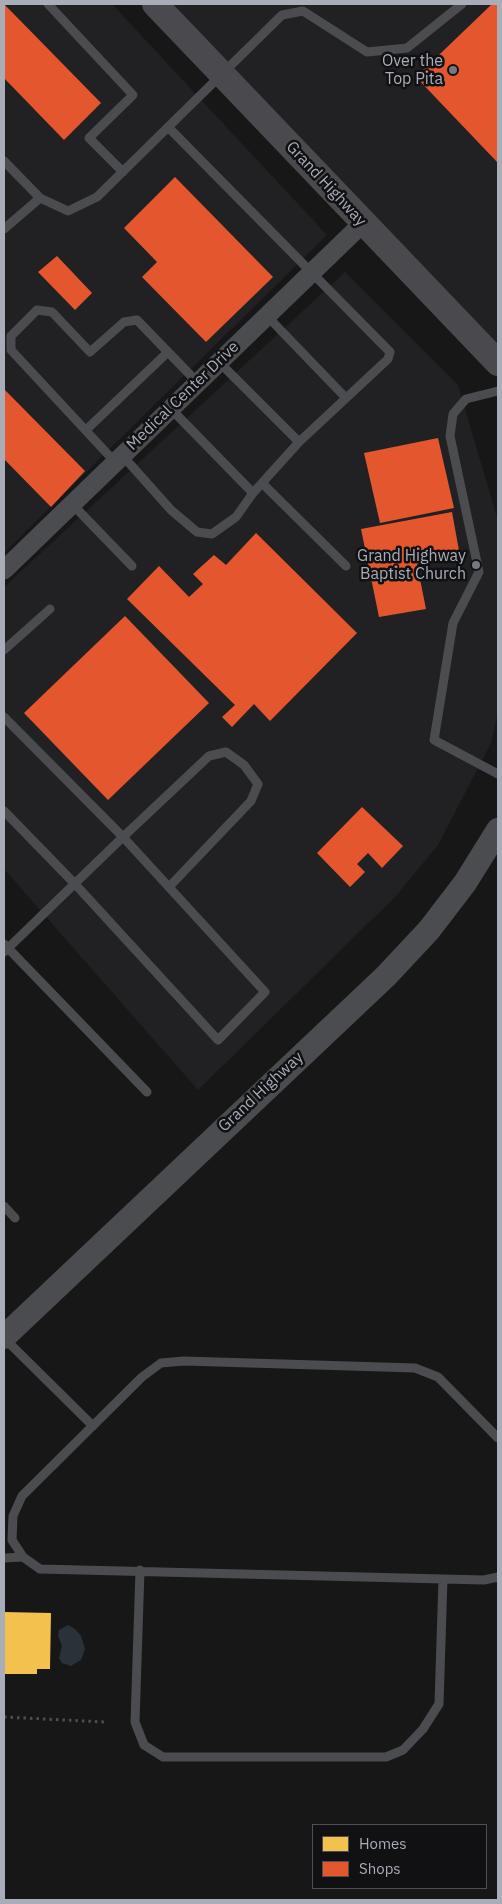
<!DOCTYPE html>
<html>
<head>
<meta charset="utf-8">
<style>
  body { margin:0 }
  #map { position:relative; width:502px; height:1904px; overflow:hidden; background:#171717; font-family:"IBM Plex Sans",sans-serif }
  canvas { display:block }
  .frame { position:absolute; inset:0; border:5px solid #a8adb8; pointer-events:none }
  .legend { position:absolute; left:312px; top:1824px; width:175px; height:65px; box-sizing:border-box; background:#111113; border:1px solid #4d4f55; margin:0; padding:6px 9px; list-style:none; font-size:15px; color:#a8adb8 }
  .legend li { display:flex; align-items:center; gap:10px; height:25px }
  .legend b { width:25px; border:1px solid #4d4f55 }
</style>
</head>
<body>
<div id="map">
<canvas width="502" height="1904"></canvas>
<div class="frame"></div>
<ul class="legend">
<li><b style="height:14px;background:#f2c14e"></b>Homes</li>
<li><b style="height:14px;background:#e4572e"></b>Shops</li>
</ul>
</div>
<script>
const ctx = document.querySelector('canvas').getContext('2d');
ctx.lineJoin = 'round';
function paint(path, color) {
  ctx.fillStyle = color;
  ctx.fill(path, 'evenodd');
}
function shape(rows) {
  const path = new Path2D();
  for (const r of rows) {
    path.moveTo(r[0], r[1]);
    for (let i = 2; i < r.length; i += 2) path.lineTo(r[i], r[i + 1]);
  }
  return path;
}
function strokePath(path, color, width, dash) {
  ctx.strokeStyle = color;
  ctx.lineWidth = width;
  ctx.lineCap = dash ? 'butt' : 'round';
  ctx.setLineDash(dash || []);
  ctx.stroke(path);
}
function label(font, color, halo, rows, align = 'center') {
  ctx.font = font + ' "IBM Plex Sans",sans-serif';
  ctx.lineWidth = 5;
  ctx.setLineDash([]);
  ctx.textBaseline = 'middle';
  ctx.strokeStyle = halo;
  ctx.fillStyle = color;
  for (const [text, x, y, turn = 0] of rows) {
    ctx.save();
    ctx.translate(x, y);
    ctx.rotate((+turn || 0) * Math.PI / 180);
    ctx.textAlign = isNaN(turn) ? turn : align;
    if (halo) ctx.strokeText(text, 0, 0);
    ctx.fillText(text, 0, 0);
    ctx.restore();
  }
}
const built = shape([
  [4,4,112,4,327,235,4,553],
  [173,4,498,4,498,345,373,214],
  [345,272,458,385,498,521,498,712,491,743,438,845,396,896,198,1090,4,869,4,587]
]);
const water = shape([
  [68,1625,75,1629,81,1636,85,1649,81,1660,71,1666,62,1663,59,1658,62,1646,58,1636,59,1630]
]);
const homes = shape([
  [4,1612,51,1613,50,1669,37,1669,37,1674,4,1674]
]);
const shops = shape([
  [4,4,101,103,64,140,4,78],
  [492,4,498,4,498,163,416,77],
  [175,177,273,277,206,342,142,277,157,262,124,228],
  [57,256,92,293,75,310,38,272],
  [4,389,85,471,51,507,4,459],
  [438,438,454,508,380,523,364,453],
  [452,512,460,556,417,564,426,609,379,617,361,529],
  [256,533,357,633,270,721,254,704,232,727,222,717,235,705,127,599,159,566,189,597,203,584,193,574,214,555,226,565],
  [125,616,209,703,108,800,24,713],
  [362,807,403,846,382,868,368,853,357,864,365,872,350,887,317,853]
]);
const path = shape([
  [4,1717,104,1722]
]);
const service = shape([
  [48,4,133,95,89,138,123,172],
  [4,161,40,198,68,211,97,197,282,15,303,11,367,52,407,48,462,4],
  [4,229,40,198],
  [267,316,345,397],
  [219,362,299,442],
  [498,391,466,399,453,414,450,436,479,572,453,623,434,740,498,774],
  [171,409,253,493],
  [86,430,168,352],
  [122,455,171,510,197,532,212,534,236,517,253,493,299,442,388,359,390,352,168,127],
  [115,462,11,350,11,336,37,310,52,312,90,352,124,322,137,320,198,383],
  [262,483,346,566],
  [72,504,132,566],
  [4,650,50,609],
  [4,717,123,837,4,952],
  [4,811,75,884,218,1040,265,992,123,837,209,756,226,752,244,765,258,784,251,801,169,887],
  [4,944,147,1092],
  [4,1206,15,1218],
  [4,1338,93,1426],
  [498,1438,438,1377,415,1368,184,1361,161,1363,142,1377,22,1496,13,1516,12,1540,23,1557,40,1569,484,1580,498,1577],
  [4,1558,23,1557],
  [140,1570,135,1722,144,1745,163,1757,386,1757,403,1750,423,1729,439,1704,443,1579]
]);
const minor = shape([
  [4,570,363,223]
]);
const tertiary = shape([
  [4,1337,386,976,429,930,465,883,498,830]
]);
const secondary = shape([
  [155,4,498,363]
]);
const markers = [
  [453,70,5,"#757880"],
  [476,565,5,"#757880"]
];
const poiNames = [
  ["Over the",443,61],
  ["Top Pita",443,79],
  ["Grand Highway",466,556],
  ["Baptist Church",466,574]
];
const streetNames = [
  ["Grand Highway",326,184,47],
  ["Medical Center Drive",183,396,-44],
  ["Grand Highway",261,1092,-43]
];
paint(built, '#212123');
paint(water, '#2a3239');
paint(homes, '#f2c14e');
paint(shops, '#e4572e');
strokePath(path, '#4d4e52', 3, [2.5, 4]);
strokePath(service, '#4b4c50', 9);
strokePath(minor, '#4b4c50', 19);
strokePath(tertiary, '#4b4c50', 24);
strokePath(secondary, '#4a4a4e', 26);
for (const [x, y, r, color] of markers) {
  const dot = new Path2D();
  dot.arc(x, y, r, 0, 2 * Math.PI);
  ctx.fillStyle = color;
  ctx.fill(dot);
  strokePath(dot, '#111113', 2);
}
label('16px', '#a8adb8', '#111113', poiNames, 'right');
label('16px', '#a8adb8', '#111113', streetNames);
</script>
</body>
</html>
